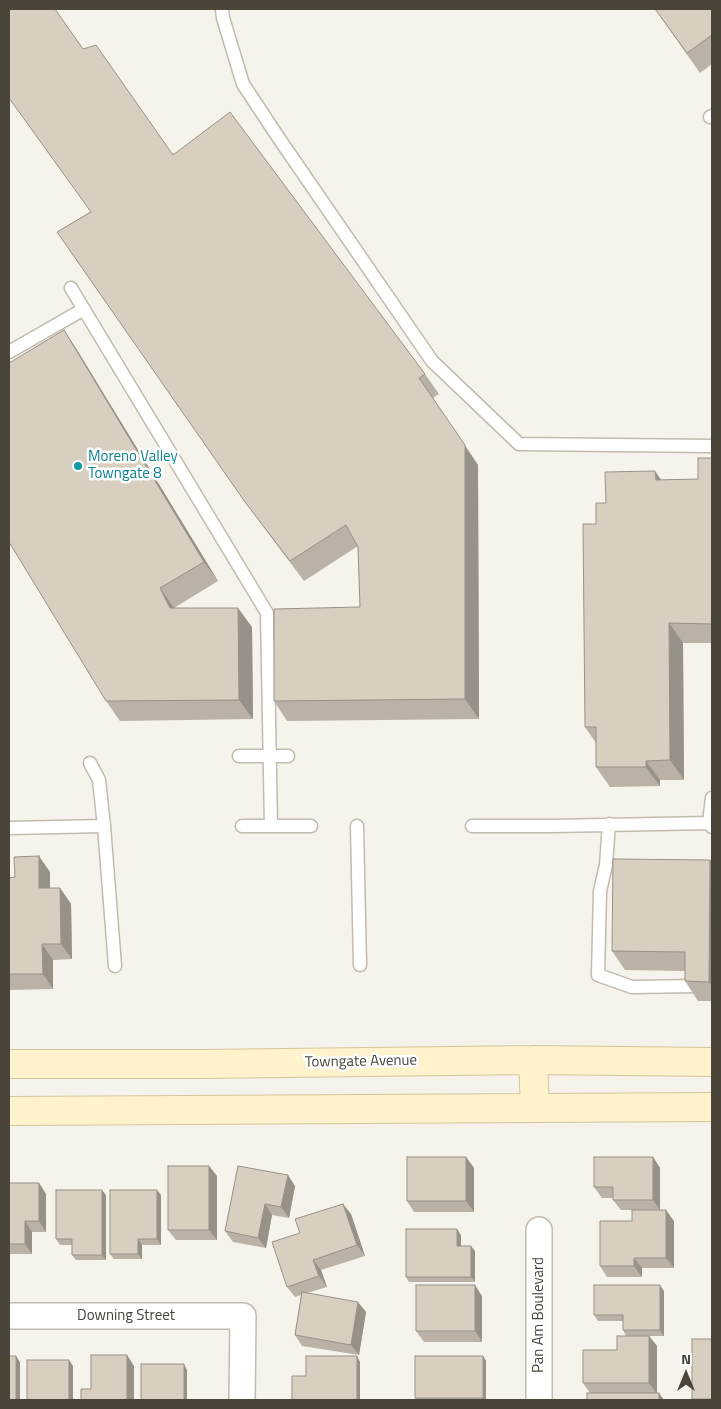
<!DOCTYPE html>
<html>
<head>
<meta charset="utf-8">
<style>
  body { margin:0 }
  #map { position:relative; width:721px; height:1409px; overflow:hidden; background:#f6f3ec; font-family:"Titillium Web",sans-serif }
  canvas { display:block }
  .frame { position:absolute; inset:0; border:10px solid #4b4439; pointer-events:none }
  .north { position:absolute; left:661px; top:1349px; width:50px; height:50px; -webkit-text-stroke:4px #fff; paint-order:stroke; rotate:0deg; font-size:14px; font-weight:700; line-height:20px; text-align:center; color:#4b4439 }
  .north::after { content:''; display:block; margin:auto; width:18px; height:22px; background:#4b4439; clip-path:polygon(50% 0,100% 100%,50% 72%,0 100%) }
</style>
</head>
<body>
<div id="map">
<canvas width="721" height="1409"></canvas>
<div class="frame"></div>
<div class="north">N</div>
</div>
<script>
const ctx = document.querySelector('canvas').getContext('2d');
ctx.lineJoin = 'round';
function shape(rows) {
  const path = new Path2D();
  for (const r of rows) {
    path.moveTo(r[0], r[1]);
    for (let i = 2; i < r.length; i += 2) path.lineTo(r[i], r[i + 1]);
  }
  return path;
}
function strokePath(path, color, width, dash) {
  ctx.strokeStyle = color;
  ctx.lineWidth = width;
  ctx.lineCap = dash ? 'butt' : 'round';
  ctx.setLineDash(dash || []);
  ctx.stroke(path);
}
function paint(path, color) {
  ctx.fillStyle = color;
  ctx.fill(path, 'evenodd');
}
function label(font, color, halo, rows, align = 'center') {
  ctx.font = font + ' "Titillium Web",sans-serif';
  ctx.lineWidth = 5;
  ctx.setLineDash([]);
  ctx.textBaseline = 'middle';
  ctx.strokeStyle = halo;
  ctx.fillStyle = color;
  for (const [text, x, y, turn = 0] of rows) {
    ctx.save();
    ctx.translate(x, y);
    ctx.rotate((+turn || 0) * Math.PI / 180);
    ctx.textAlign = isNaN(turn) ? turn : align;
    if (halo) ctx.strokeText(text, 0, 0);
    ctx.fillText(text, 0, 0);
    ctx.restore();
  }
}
const lane = shape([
  [222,9,223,18,243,84,278,137,432,361,519,444,712,446],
  [710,117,712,116],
  [71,288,267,613,271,826],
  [9,352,84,309],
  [239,756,288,756],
  [90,763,99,780,104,826,115,966],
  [712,798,709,823,712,827],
  [609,824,606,865,600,891,598,975,632,987,698,986],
  [242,826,311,826],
  [357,826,360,965],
  [472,826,552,826,709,823],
  [9,828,104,826]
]);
const street = shape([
  [539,1230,539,1400],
  [9,1316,243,1316,242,1400]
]);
const secondary = shape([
  [533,1060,535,1107],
  [9,1064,202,1064,533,1060,712,1062],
  [9,1111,712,1107]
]);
const wall = shape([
  [655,9,712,9,712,64,700,73],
  [83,49,173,155,425,374,439,394,433,398,478,465,479,719,287,721,274,701,360,607,358,547,358,546,304,581,259,521,57,232,90,212],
  [64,330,77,350,218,581,174,608,252,627,253,719,120,721,106,701],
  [712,458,712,643,683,643,684,780,660,780,660,786,610,787,596,767,596,743,585,727,596,524,606,503,661,480,698,479],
  [710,860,712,863,712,1001,698,1001,685,981,685,971,625,970,612,951],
  [50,872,50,888,60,888,71,904,72,959,53,960,53,989,9,990,9,878,15,877],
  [466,1157,474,1168,474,1212,414,1212,407,1201],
  [653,1157,660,1168,660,1210,621,1210,613,1200,613,1198,602,1198,594,1187],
  [209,1166,217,1176,217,1240,176,1240,168,1230],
  [238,1166,295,1186,289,1218,272,1215,266,1248,233,1242,225,1231],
  [9,1183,39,1183,46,1194,46,1232,32,1232,32,1254,9,1254],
  [106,1195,106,1260,76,1260,72,1255,72,1245,60,1245,56,1239],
  [161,1195,161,1245,142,1245,142,1259,114,1259,110,1254],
  [351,1214,365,1256,321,1270,327,1287,307,1293,366,1312,359,1355,302,1346,295,1335,301,1295,295,1297,287,1287,300,1233],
  [674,1221,674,1268,642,1268,642,1277,607,1277,600,1266],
  [461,1235,461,1246,475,1251,475,1282,409,1282,406,1277],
  [664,1291,664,1336,649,1336,657,1346,657,1393,590,1393,583,1383,617,1350,626,1336,623,1330,623,1321,598,1321,594,1315],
  [482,1296,482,1342,424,1342,416,1331],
  [712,1339,712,1400,693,1400,692,1399],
  [483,1356,486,1361,486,1400,416,1400,415,1398]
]);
const shadedWall = shape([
  [64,330,77,350,218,581,204,562],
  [419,378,478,465,479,719,465,699],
  [655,471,669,491,656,480],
  [160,588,174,608,170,608],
  [238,608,252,627,253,719,239,700],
  [669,623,683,643,684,780,670,760],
  [646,761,660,780,660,786,646,767],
  [39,856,50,872,50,904,39,888],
  [710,860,712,863,712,987,709,982],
  [60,888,71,904,72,959,61,944],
  [42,944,53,960,53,989,43,974],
  [466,1157,474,1168,474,1212,466,1201],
  [653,1157,660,1168,660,1210,653,1200],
  [209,1166,217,1176,217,1240,209,1230],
  [288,1175,295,1186,289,1218,281,1207],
  [39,1183,46,1194,46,1232,39,1221],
  [102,1190,106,1195,106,1260,102,1255],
  [157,1190,161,1195,161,1245,157,1239],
  [265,1204,272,1215,266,1248,258,1238],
  [343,1204,351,1214,365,1256,357,1245],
  [666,1210,674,1221,674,1268,666,1258],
  [25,1221,32,1232,32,1254,25,1244],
  [457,1229,461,1235,461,1251,457,1246],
  [138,1239,142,1245,142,1259,138,1254],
  [471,1246,475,1251,475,1282,471,1277],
  [634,1258,642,1268,642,1277,634,1266],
  [313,1260,321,1270,327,1287,319,1276],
  [475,1285,482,1296,482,1342,475,1331],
  [660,1285,664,1291,664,1336,660,1330],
  [358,1302,366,1312,359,1355,351,1345],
  [649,1336,657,1346,657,1394,649,1383],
  [127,1355,134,1366,134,1400,127,1400],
  [16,1356,20,1362,20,1400,16,1400],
  [357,1356,360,1362,360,1400,357,1400],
  [483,1356,486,1361,486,1400,484,1400,483,1398],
  [69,1360,73,1366,73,1400,69,1400],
  [184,1364,187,1370,187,1400,184,1400],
  [659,1393,664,1400,659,1400]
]);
const building = shape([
  [9,9,55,9,83,49,96,45,173,155,230,112,425,374,419,378,465,445,465,699,274,701,274,609,360,607,358,547,346,525,290,561,245,502,57,232,91,212,9,98,9,9],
  [655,9,712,9,712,35,687,53,655,9],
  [64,330,204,562,160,588,170,608,238,608,239,700,106,701,9,542,9,363,64,330],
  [698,458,712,458,712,624,669,623,670,760,646,761,646,767,596,767,596,727,585,727,583,524,596,524,596,503,606,503,605,472,655,471,656,480,698,479,698,458],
  [39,856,39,888,60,888,61,944,42,944,43,974,9,974,9,878,15,877,14,857,39,856],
  [613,859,710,860,709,982,685,981,685,952,612,951,613,859],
  [407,1157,466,1157,466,1201,407,1201,407,1157],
  [594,1157,653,1157,653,1200,613,1200,613,1187,594,1187,594,1157],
  [168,1166,209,1166,209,1230,168,1230,168,1166],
  [238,1166,288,1175,281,1207,265,1204,258,1238,225,1231,238,1166],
  [9,1183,39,1183,39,1221,25,1221,25,1244,9,1244,9,1183],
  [56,1190,102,1190,102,1255,72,1255,72,1239,56,1239,56,1190],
  [110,1190,157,1190,157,1239,138,1239,138,1254,110,1254,110,1190],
  [343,1204,357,1245,313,1260,319,1276,287,1287,272,1242,300,1233,295,1219,343,1204],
  [632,1210,666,1210,666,1258,634,1258,634,1266,600,1266,600,1221,632,1221,632,1210],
  [406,1229,457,1229,457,1246,471,1246,471,1277,406,1277,406,1229],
  [416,1285,475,1285,475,1331,416,1331,416,1285],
  [594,1285,660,1285,660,1330,623,1330,623,1315,594,1315,594,1285],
  [302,1292,358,1302,351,1345,295,1335,302,1292],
  [617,1336,649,1336,649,1383,583,1383,583,1350,617,1350,617,1336],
  [692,1339,712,1339,712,1399,692,1399,692,1339],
  [91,1355,127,1355,127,1400,81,1400,81,1389,91,1389,91,1355],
  [9,1356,16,1356,16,1400,9,1400,9,1356],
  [306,1356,357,1356,357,1400,292,1400,292,1376,306,1376,306,1356],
  [415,1356,483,1356,483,1398,415,1398,415,1356],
  [27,1360,69,1360,69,1400,27,1400,27,1360],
  [141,1364,184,1364,184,1400,141,1400,141,1364],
  [587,1393,659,1393,659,1400,587,1400,587,1393]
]);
const markers = [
  [78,466,5,"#0f9aa8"]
];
const cultureNames = [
  ["Moreno Valley",88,457],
  ["Towngate 8",88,474]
];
const streetNames = [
  ["Towngate Avenue",361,1062,-1],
  ["Pan Am Boulevard",539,1315,-90],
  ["Downing Street",126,1316]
];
strokePath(lane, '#c2bbae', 15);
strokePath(street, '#c2bbae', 28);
strokePath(secondary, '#d6c79b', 30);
strokePath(lane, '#fff', 12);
strokePath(street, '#fff', 25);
strokePath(secondary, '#fff3cd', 28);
paint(wall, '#bab2a6');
paint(shadedWall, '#979187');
paint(building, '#d8cfc1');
strokePath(building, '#979187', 1);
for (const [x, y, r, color] of markers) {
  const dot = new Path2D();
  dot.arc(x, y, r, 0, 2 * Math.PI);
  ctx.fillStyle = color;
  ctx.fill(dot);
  strokePath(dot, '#fff', 2);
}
label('15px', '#0d838f', '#fff', cultureNames, 'left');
label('15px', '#4b4439', '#fff', streetNames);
</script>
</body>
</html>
